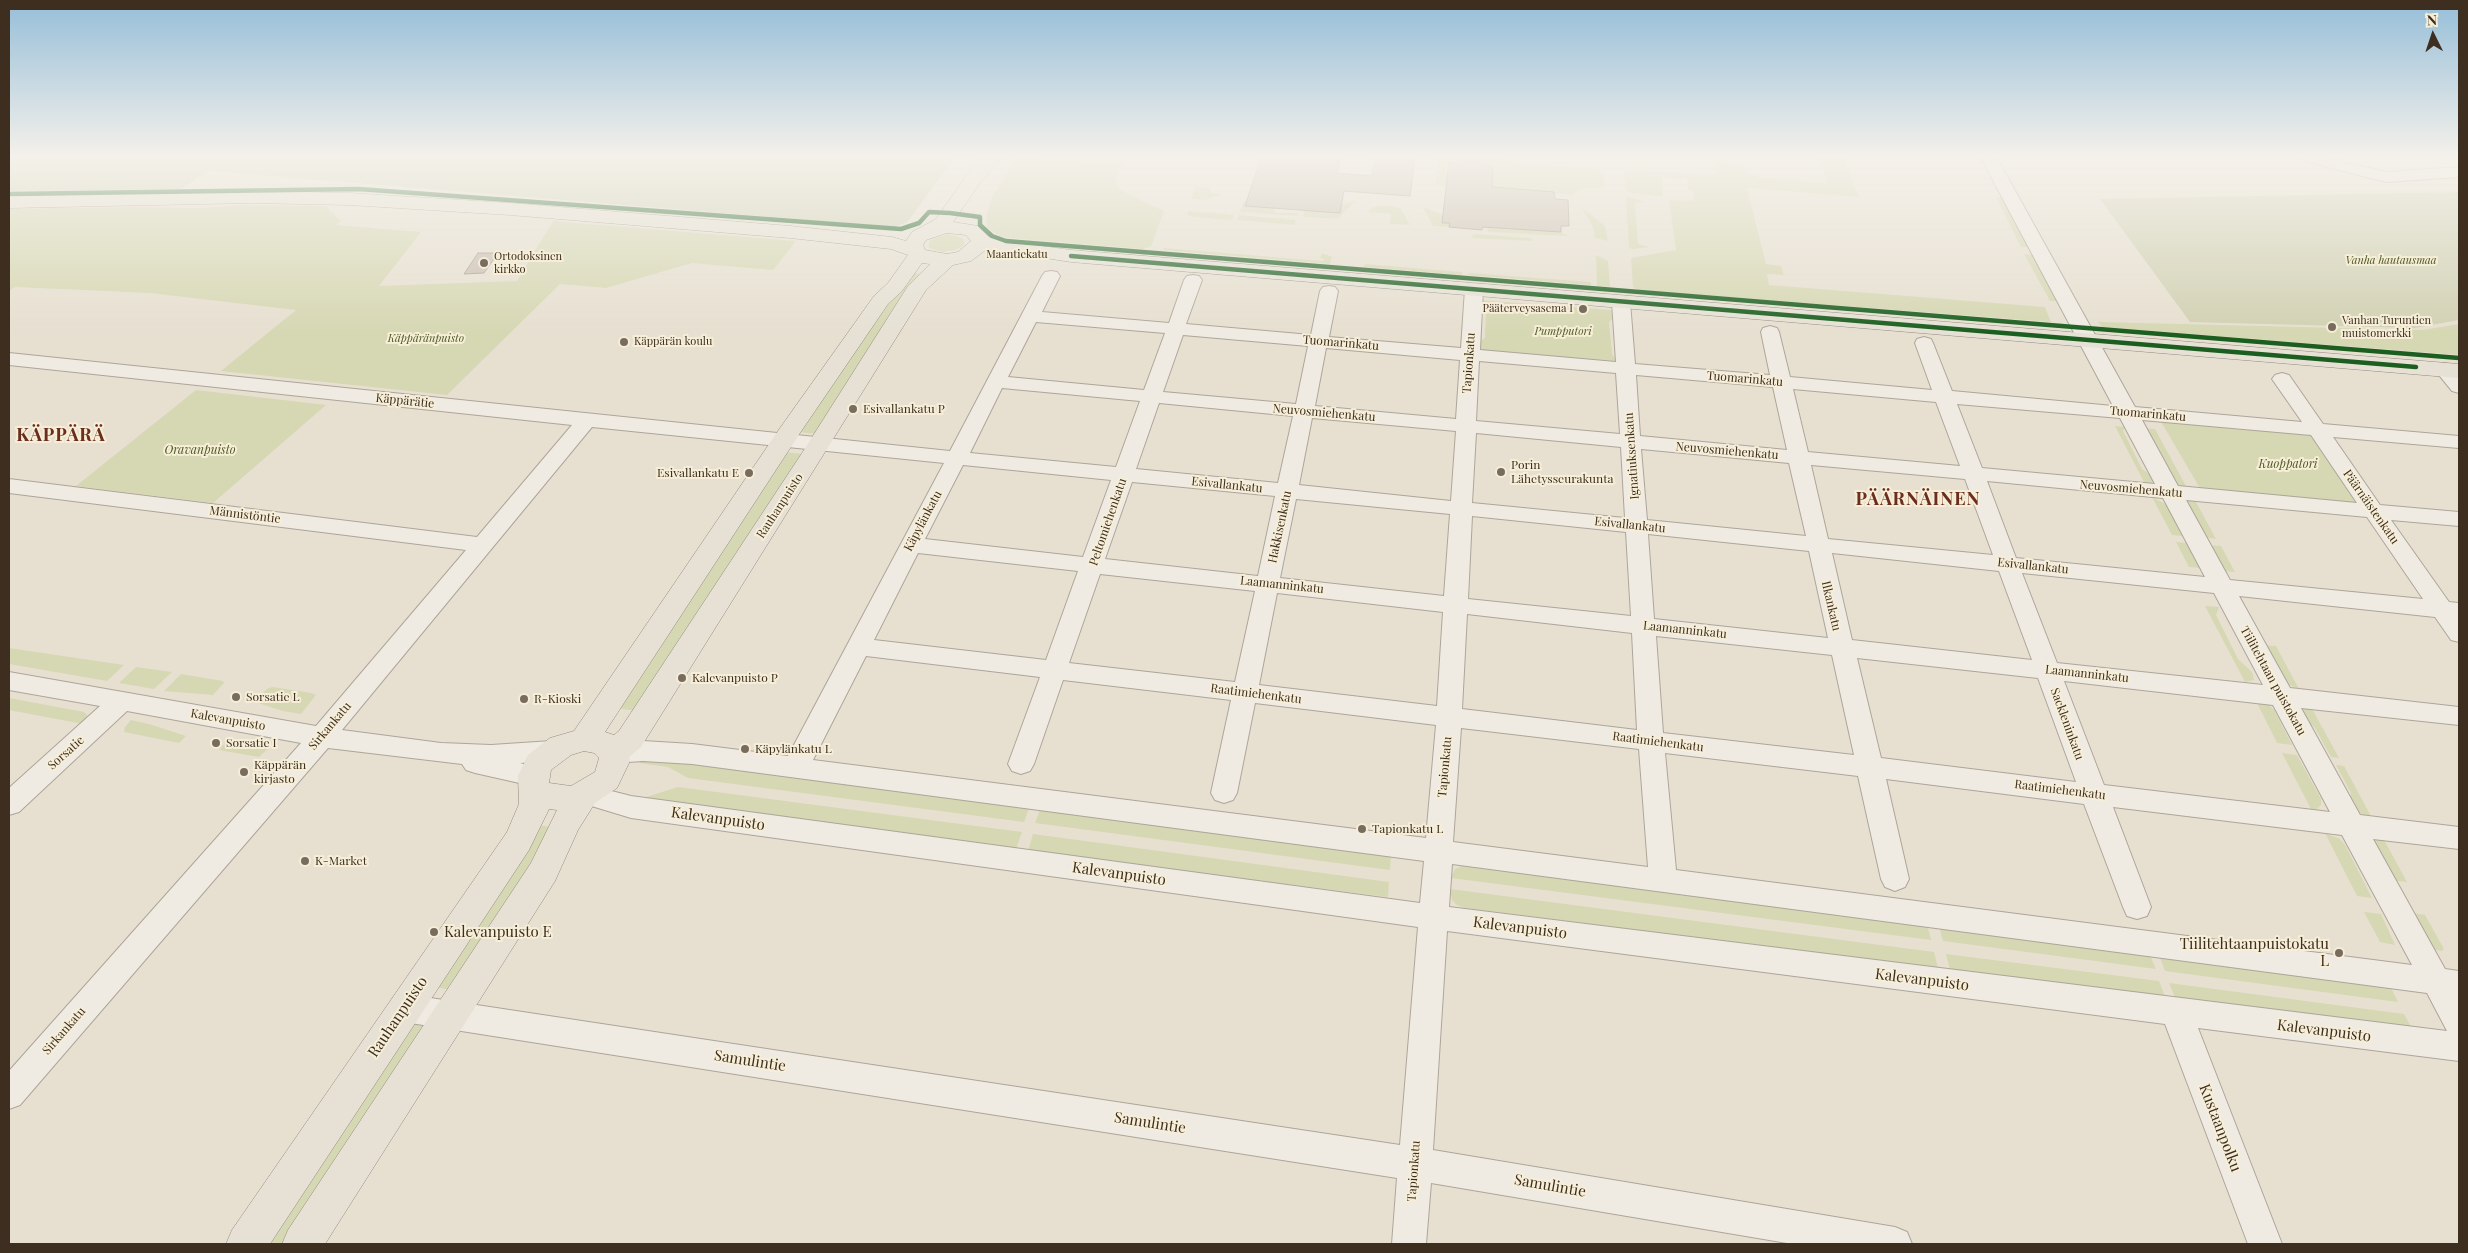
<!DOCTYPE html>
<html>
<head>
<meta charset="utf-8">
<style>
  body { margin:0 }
  #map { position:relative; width:2468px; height:1253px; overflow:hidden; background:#e7e0d1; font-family:"Playfair Display",serif }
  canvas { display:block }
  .frame { position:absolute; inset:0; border:10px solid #3d2e20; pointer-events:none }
  .north { position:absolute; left:2408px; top:10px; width:50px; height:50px; -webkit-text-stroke:4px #f7eed8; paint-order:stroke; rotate:356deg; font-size:14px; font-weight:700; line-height:20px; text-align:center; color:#3d2e20 }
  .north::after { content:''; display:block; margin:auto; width:18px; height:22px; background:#3d2e20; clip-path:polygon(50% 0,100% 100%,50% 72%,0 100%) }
</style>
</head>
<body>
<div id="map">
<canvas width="2468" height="1253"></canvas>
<div class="frame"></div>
<div class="north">N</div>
</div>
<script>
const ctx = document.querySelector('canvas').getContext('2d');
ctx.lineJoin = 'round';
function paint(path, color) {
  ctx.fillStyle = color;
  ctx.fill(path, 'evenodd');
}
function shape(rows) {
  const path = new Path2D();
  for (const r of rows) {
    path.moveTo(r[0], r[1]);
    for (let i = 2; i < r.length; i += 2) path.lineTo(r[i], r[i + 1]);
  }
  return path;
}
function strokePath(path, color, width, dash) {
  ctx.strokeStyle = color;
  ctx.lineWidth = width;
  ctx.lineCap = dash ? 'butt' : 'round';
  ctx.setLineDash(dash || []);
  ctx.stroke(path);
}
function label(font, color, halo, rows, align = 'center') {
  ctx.font = font + ' "Playfair Display",serif';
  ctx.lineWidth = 4;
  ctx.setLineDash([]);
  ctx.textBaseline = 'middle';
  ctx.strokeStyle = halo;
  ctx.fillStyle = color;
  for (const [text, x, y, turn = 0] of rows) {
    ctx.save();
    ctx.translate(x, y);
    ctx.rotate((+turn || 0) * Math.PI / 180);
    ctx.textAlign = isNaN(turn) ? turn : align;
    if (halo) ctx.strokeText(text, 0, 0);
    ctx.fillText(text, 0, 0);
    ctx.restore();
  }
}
const green = shape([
  [1016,158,1123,163,1115,180,1120,190,1164,211,1151,246,1143,249,1008,238,996,234,987,227,986,218,991,199],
  [1438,158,1455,158,1454,162,1449,162,1447,186,1435,185],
  [1458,158,1500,158,1518,163,1597,169,1604,173,1605,187,1582,189,1572,195,1492,187,1493,167,1486,166,1487,162,1458,160],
  [1819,158,1844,158,1859,197,1747,188,1766,264,1781,266,1784,275,1767,274,1769,285,2045,307,2051,322,1638,290,1633,287,1631,258,1676,250,1669,200,1694,201,1693,190,1688,190,1687,179,1662,177,1663,197,1627,192,1624,170,1717,175,1715,162,1745,164,1748,174,1757,175,1759,178,1827,183],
  [1195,187,1210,188,1210,193,1223,194,1205,200,1191,199],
  [1995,196,2002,198,2028,247,2021,247],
  [1366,197,1355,201,1338,219,1303,217,1306,205,1345,204],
  [1629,197,1645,202,1635,202,1638,244,1649,247,1633,249,1629,248,1626,198],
  [1247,201,1245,205,1274,208,1274,212,1278,213,1298,213,1297,216,1240,212,1243,202],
  [239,205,326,206,341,221,336,225,421,232,379,286,517,281,553,221,796,241,773,270,692,263,606,288,560,284,447,395,221,371,296,310,150,293,15,287,9,291,9,209,132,207,200,208],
  [1376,206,1390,206,1401,209,1410,225,1390,224,1391,214,1366,212],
  [1423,207,1443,215,1442,223,1450,223,1450,227,1482,230,1433,226],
  [1582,208,1605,226,1608,241,1595,238,1593,227],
  [1188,211,1234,215,1232,220,1194,217,1187,215],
  [1239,215,1296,220,1295,225,1237,220],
  [1486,227,1561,232,1569,236,1489,232],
  [948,234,962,238,965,243,963,246,955,250,943,252,929,248,929,242,932,239],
  [1474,234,1530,238,1534,241,1471,238],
  [1163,248,1323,261,1324,259,1320,258,1322,253,1332,257,1330,264,1164,250],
  [2024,254,2033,255,2058,301,2050,301],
  [1596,255,1608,261,1610,287,1597,286],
  [1365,264,1462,272,1462,275,1364,267],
  [912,273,921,274,816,434,799,432,881,309],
  [1469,273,1591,282,1591,285,1468,275],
  [1480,300,1612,310,1615,317,1609,322,1612,354,1617,361,1483,351,1478,348,1477,343,1485,338,1486,310,1480,305],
  [2098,322,2423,330,2459,324,2459,355,2102,327],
  [196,390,326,405,213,503,76,486],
  [2160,420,2310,432,2359,504,2201,490],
  [2115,426,2125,427,2123,431,2142,469,2152,476,2154,481,2150,484,2145,484],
  [2143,428,2155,429,2187,488,2173,483],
  [785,452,802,454,637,711,616,708],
  [2152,497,2169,506,2184,536,2172,535],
  [2190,500,2195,500,2216,539,2203,537,2186,502],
  [2176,542,2188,543,2201,568,2189,567],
  [2207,545,2221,546,2235,572,2222,571],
  [2205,606,2219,607,2216,615,2238,659,2252,672,2254,680,2245,682],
  [2261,645,2276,646,2299,689,2285,683],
  [9,648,124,665,107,681,9,664],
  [136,667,172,672,154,689,119,683],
  [181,674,223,681,224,683,213,695,164,691],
  [272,687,311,693,316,695,301,714,283,711,255,702,267,689],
  [9,698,84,712,87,715,87,719,83,724,9,710],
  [2255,699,2268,704,2274,710,2292,745,2277,743],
  [2310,705,2339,758,2331,757,2315,728,2301,716,2299,707],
  [131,720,149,724,186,736,179,743,124,732,125,727],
  [253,742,272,745,259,757,219,750,225,743],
  [2282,753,2297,755,2321,799,2321,805,2317,809,2311,809],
  [641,760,670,760,1030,806,1024,822,688,778,668,767,639,763],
  [2336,765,2344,766,2372,818,2355,811,2349,802,2351,793],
  [678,787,1022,832,1016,849,640,799],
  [1041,807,1391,854,1390,870,1035,823],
  [536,825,552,827,455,991,431,986],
  [2325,833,2340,839,2345,845,2372,898,2357,896],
  [1033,834,1389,882,1388,897,1028,851],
  [2376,838,2383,838,2407,882,2390,880,2371,842],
  [1464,865,1927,924,1931,940,1451,878,1455,869],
  [1450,889,1934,952,1938,968,1465,908,1457,905,1452,900],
  [2364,912,2381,914,2395,945,2380,942],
  [2407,912,2425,915,2444,949,2442,951,2428,949],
  [1939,926,2149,953,2156,969,1943,941],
  [1946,954,2159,981,2166,999,1950,970],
  [2159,955,2390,986,2398,1002,2165,971],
  [2169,983,2404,1014,2414,1032,2176,1000],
  [413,1024,432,1027,289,1244,258,1244,404,1027]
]);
const cemetery = shape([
  [9,158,955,158,907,222,895,227,208,171,181,189,9,191],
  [2459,192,2459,320,2415,328,2190,322,2100,199]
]);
const building = shape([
  [1261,158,1341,158,1337,173,1372,176,1375,158,1415,158,1410,196,1344,191,1340,213,1245,206,1261,158],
  [1458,160,1487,162,1486,166,1493,167,1492,187,1554,192,1555,199,1568,200,1569,226,1561,226,1561,232,1483,227,1482,230,1449,227,1450,223,1442,223,1449,162,1458,162,1458,160],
  [478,253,498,253,484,273,464,274,478,253]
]);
const minor = shape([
  [1981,158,1997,158,2135,407,2302,422,2272,379,2275,375,2282,373,2289,375,2323,424,2459,436,2459,448,2333,437,2380,505,2459,512,2459,526,2391,520,2449,602,2459,603,2459,642,2451,640,2435,617,2239,596,2290,688,2459,707,2459,725,2301,708,2360,815,2459,827,2459,849,2373,839,2445,969,2459,971,2459,1061,2198,1028,2282,1244,2248,1244,2165,1024,1447,931,1433,1150,1895,1227,1907,1232,1912,1244,1793,1244,1431,1183,1426,1244,1392,1244,1397,1178,404,1022,393,1018,389,1008,393,998,404,994,1400,1145,1418,927,631,818,575,801,571,794,575,787,584,784,631,796,1420,903,1424,861,692,764,643,761,613,763,604,760,600,753,604,746,643,741,692,744,788,756,944,463,592,427,342,730,441,743,491,745,552,741,561,744,565,751,561,758,552,761,520,763,542,769,546,776,542,783,533,786,475,773,466,770,462,764,328,748,20,1105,9,1109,9,1071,301,743,127,711,19,812,9,815,9,788,100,706,9,690,9,672,316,726,466,550,9,493,9,479,477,537,572,425,9,365,9,353,950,451,1042,276,1045,272,1051,271,1057,272,1060,276,1042,312,1169,323,1184,280,1187,276,1193,275,1199,276,1202,280,1186,324,1311,335,1320,291,1323,287,1329,286,1335,287,1338,291,1329,337,1461,348,1465,289,1468,285,1474,284,1480,285,1483,289,1480,350,1616,362,1612,302,1615,298,1621,297,1627,298,1630,302,1635,364,1770,375,1761,332,1763,328,1770,326,1777,328,1779,332,1790,377,1932,390,1915,343,1917,339,1924,337,1931,339,1933,343,1952,391,2113,406,1981,158],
  [1036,322,1165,333,1144,390,1008,377,1036,322],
  [1183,335,1308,346,1296,404,1163,392,1183,335],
  [1326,348,1460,360,1456,419,1315,406,1326,348],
  [1479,361,1616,373,1620,434,1476,421,1479,361],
  [1636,375,1773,387,1787,450,1640,436,1636,375],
  [1002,388,1140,401,1116,467,970,453,1002,388],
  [1793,389,1936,402,1960,466,1808,452,1793,389],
  [1159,403,1293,416,1278,483,1136,469,1159,403],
  [1957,404,2120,418,2155,484,1982,468,1957,404],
  [1312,418,1456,431,1451,501,1299,485,1312,418],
  [2142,420,2311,435,2357,503,2178,486,2142,420],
  [1476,433,1621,447,1625,518,1472,503,1476,433],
  [1641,449,1789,463,1806,536,1647,520,1641,449],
  [963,465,1111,480,1083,557,925,539,963,465],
  [1811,465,1965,479,1993,555,1828,539,1811,465],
  [1987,481,2163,498,2205,577,2016,558,1987,481],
  [1132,482,1275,496,1258,576,1105,559,1132,482],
  [1296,499,1450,514,1444,596,1280,578,1296,499],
  [2186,500,2367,517,2423,599,2230,580,2186,500],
  [1472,516,1626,532,1631,616,1468,599,1472,516],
  [1648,534,1809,551,1828,638,1654,619,1648,534],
  [918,553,1078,571,1046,660,874,640,918,553],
  [1832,553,1999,571,2032,660,1852,640,1832,553],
  [2022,573,2214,593,2263,685,2057,663,2022,573],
  [1100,574,1255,591,1235,682,1069,663,1100,574],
  [1277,593,1443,612,1437,706,1259,685,1277,593],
  [1467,614,1632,633,1637,730,1462,709,1467,614],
  [1656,636,1832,655,1854,755,1663,733,1656,636],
  [866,656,1040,677,1008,764,1012,771,1021,774,1030,771,1034,764,1063,680,1231,700,1211,793,1215,800,1224,803,1233,800,1237,793,1255,703,1436,725,1426,838,813,760,866,656],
  [1857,658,2038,678,2076,782,1881,758,1857,658],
  [2064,681,2273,705,2330,812,2104,785,2064,681],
  [1461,728,1639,749,1648,867,1453,842,1461,728],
  [1665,753,1858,776,1881,879,1885,887,1895,891,1905,887,1909,879,1886,779,2084,804,2123,907,2127,916,2137,919,2147,916,2151,907,2113,807,2342,835,2412,965,1676,870,1665,753],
  [1452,864,2427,993,2447,1031,1449,907,1452,864],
  [2301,158,2327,158,2386,172,2459,167,2459,177,2386,182,2304,161,2301,158],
  [2444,363,2451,365,2459,375,2459,393,2452,391,2434,369,2437,365,2444,363]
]);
const major = shape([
  [983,158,1002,158,980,183,953,222,978,226,989,237,1004,241,1071,250,2459,364,2459,378,1071,262,987,249,971,261,953,265,926,290,641,747,629,757,630,761,617,788,595,803,578,830,555,881,325,1244,282,1244,288,1230,531,863,557,810,549,809,529,850,270,1244,226,1244,232,1230,507,832,519,804,518,776,528,755,550,738,574,731,780,428,874,296,888,283,908,255,891,249,790,238,510,215,349,205,253,203,9,208,9,196,253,191,349,193,510,203,790,226,892,237,906,241,912,232,936,219,967,175,983,158],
  [947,233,966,235,971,241,958,252,947,254,925,250,923,245,926,240,947,233],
  [922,263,930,264,908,286,802,453,619,731,614,735,605,732,800,433,888,304,902,291,922,263],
  [584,751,594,753,599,758,595,772,571,786,549,783,551,770,571,755,584,751]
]);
const cycleway = shape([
  [9,194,359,189,901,229,919,223,929,212,950,213,980,217,980,225,992,236,1006,241,2459,358],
  [1071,256,2416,367]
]);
const markers = [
  [484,263,5,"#786c5e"],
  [1583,309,5,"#786c5e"],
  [2332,327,5,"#786c5e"],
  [624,342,5,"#786c5e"],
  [853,409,5,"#786c5e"],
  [1501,472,5,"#786c5e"],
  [749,473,5,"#786c5e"],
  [682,678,5,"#786c5e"],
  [236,697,5,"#786c5e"],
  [524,699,5,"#786c5e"],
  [216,743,5,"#786c5e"],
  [745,749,5,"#786c5e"],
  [244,772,5,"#786c5e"],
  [1362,829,5,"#786c5e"],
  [305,861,5,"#786c5e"],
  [434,932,5,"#786c5e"],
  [2339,953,5,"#786c5e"]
];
const farStreetnames = [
  ["Maantiekatu",1017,255]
];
const farPoinames = [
  ["Ortodoksinen",494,257],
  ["kirkko",494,270],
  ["Pääterveysasema I",1573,309,"right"],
  ["Vanhan Turuntien",2342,321],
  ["muistomerkki",2342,334],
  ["Käppärän koulu",634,342]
];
const farParknames = [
  ["Vanha hautausmaa",2391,261],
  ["Pumpputori",1563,332],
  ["Käppäränpuisto",426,339]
];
const streetNames = [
  ["Tuomarinkatu",1341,343,5],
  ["Tapionkatu",1469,363,-86],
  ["Tuomarinkatu",1745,379,5],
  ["Käppärätie",405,401,6],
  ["Neuvosmiehenkatu",1324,413,5],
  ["Tuomarinkatu",2148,414,5],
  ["Neuvosmiehenkatu",1727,451,5],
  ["Ignatiuksenkatu",1632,456,-94],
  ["Esivallankatu",1227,485,6],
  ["Neuvosmiehenkatu",2131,489,5],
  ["Rauhanpuisto",780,506,-57],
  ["Päärnäistenkatu",2371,507,55],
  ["Männistöntie",245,515,7],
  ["Käpylänkatu",923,521,-62],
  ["Peltomiehenkatu",1108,522,-71],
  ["Esivallankatu",1630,525,6],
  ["Hakkisenkatu",1280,527,-78],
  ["Esivallankatu",2033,566,6],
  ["Laamanninkatu",1282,585,6],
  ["Ilkankatu",1831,606,77],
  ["Laamanninkatu",1685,630,6],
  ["Laamanninkatu",2087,674,6],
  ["Tiilitehtaan puistokatu",2273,681,61],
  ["Raatimiehenkatu",1256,694,7],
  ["Kalevanpuisto",228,720,10],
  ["Sackleninkatu",2067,724,70],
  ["Sirkankatu",330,726,-50],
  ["Raatimiehenkatu",1658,742,7],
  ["Sorsatie",66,753,-42],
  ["Tapionkatu",1445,767,-85],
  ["Raatimiehenkatu",2060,790,7],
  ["Sirkankatu",64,1031,-49],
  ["Tapionkatu",1414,1171,-86]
];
const poiNames = [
  ["Esivallankatu P",863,409],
  ["Porin",1511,465],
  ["Lähetysseurakunta",1511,479],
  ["Esivallankatu E",739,473,"right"],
  ["Kalevanpuisto P",692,678],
  ["Sorsatie L",246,697],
  ["R-Kioski",534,699],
  ["Sorsatie I",226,743],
  ["Käpylänkatu L",755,749],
  ["Käppärän",254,765],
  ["kirjasto",254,779],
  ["Tapionkatu L",1372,829],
  ["K-Market",315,861]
];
const parkNames = [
  ["Oravanpuisto",200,450],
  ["Kuoppatori",2288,464]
];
const nearStreetnames = [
  ["Kalevanpuisto",718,819,8],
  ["Kalevanpuisto",1119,874,8],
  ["Kalevanpuisto",1520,928,7],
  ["Kalevanpuisto",1922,980,7],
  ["Rauhanpuisto",398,1017,-56],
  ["Kalevanpuisto",2324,1031,7],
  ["Samulintie",750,1061,9],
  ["Samulintie",1150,1123,9],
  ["Kustaanpolku",2220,1128,69],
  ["Samulintie",1550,1186,10]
];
const nearPoinames = [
  ["Kalevanpuisto E",444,932],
  ["Tiilitehtaanpuistokatu",2329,944,"right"],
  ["L",2329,961,"right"]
];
const districtNames = [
  ["KÄPPÄRÄ",61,435],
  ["PÄÄRNÄINEN",1918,499]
];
paint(green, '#d6d7b3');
paint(cemetery, '#d1d1b3');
paint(building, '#cbbfb2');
strokePath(building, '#a89c90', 1);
strokePath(minor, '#ada599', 2);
strokePath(major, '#928b80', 1);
paint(minor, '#efebe3');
paint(major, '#e6e1d4');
strokePath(cycleway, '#1b5e20', 4.5);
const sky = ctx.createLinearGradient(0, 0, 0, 333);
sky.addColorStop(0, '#96bed9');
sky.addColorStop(0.47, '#f4f1ea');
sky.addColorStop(1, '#f4f1ea00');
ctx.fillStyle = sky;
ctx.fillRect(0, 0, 2468, 333);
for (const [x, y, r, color] of markers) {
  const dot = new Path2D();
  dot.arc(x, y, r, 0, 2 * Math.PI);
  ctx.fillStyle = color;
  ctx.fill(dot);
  strokePath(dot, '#f7eed8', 2);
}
label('11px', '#3d2e20', '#f7eed8', farStreetnames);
label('11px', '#3d2e20', '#f7eed8', farPoinames, 'left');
label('italic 11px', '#4d5a26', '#f7eed8', farParknames);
label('12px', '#3d2e20', '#f7eed8', streetNames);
label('12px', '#3d2e20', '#f7eed8', poiNames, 'left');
label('italic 12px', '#4d5a26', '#f7eed8', parkNames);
label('15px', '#3d2e20', '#f7eed8', nearStreetnames);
label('15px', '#3d2e20', '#f7eed8', nearPoinames, 'left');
ctx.letterSpacing = '1px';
label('bold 18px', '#6b2e1e', '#f7eed8', districtNames);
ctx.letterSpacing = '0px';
</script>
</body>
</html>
